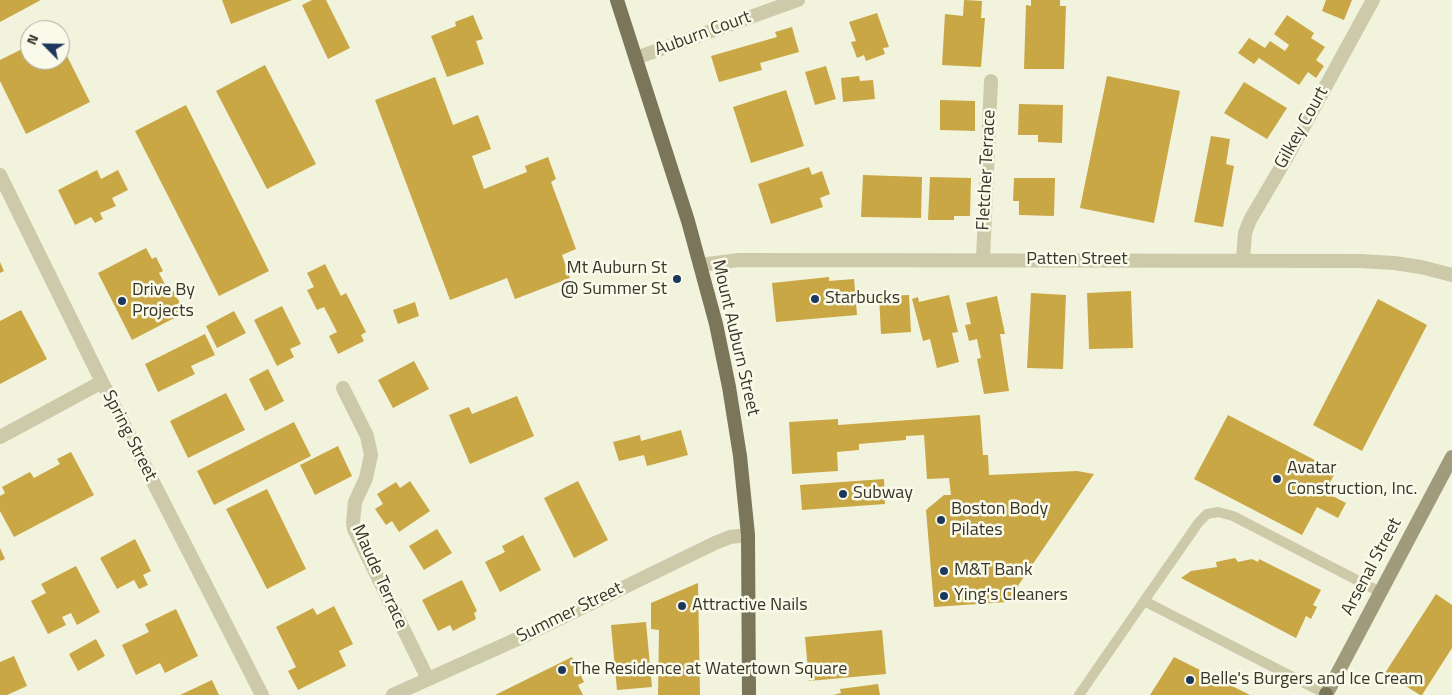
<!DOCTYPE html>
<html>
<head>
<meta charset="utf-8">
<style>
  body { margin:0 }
  #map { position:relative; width:1452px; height:695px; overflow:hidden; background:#f2f3dd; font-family:"Titillium Web",sans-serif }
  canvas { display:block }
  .north { position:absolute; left:20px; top:20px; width:50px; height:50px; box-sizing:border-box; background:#fafaea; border:1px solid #adac9d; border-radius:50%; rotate:293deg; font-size:14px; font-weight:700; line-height:20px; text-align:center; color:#393629 }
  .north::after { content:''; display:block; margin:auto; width:18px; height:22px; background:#1d385c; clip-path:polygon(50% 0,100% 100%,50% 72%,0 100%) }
</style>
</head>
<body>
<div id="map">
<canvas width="1452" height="695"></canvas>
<div class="north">N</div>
</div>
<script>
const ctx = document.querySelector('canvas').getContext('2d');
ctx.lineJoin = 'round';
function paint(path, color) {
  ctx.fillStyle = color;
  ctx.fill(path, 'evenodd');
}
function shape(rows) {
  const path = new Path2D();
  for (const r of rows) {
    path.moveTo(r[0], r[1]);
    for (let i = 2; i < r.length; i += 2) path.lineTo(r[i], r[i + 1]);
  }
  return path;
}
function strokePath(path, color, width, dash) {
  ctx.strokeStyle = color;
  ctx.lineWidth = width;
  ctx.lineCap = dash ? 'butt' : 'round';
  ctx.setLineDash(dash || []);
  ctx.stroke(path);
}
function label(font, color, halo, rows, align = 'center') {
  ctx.font = font + ' "Titillium Web",sans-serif';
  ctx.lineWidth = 5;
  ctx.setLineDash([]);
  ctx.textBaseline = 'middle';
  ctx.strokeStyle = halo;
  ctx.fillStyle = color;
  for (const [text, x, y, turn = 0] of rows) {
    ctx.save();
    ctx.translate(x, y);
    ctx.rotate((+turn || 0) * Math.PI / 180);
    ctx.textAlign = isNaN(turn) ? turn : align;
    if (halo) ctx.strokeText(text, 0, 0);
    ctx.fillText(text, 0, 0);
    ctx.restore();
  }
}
const building = shape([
  [0,0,41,0,0,22],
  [222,0,292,0,231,24],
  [312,0,326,0,350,48,328,59,302,5],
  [964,0,982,1,981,18,985,18,981,67,942,65,945,14,963,16],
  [1031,0,1060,0,1060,6,1066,6,1064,69,1024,69,1026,5,1031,6],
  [1326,0,1352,0,1344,20,1322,11],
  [877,13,889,47,883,48,885,54,866,61,864,55,857,58,851,42,856,41,849,22],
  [473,15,483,39,476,41,484,64,447,77,431,36,456,26,455,22],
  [1287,15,1314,33,1311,38,1325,47,1316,60,1324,66,1316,78,1308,72,1299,85,1259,58,1254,64,1238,53,1249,38,1265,48,1270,41,1285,51,1289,45,1274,34],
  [792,27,799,52,760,63,762,70,719,82,711,56,777,37,775,32],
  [60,42,90,102,26,134,0,81,0,60,30,45,30,60,60,60],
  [265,65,316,164,267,189,216,91],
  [826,66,836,99,815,105,805,72],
  [859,76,860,81,873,80,875,99,843,102,841,78],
  [1107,76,1180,91,1154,223,1080,208],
  [435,77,453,125,478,115,491,149,472,156,484,189,527,172,525,166,548,157,556,179,551,182,576,249,562,255,570,278,515,299,507,278,450,300,375,100],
  [1244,82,1287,108,1267,139,1224,113],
  [786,90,804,146,751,163,733,107],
  [940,100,975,101,975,131,940,130],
  [1019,104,1063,105,1062,143,1038,142,1038,135,1018,135],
  [186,105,269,271,219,296,135,131],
  [1211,136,1230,139,1226,164,1234,166,1223,227,1194,222],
  [809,167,812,175,822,171,830,194,820,198,823,207,771,224,758,184],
  [97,170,101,179,118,170,128,190,112,198,116,206,100,213,103,219,95,223,91,217,75,225,58,190],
  [863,175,922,177,921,218,861,217],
  [930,177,971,178,970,216,954,216,954,220,928,220],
  [1014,178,1055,178,1054,216,1019,215,1019,201,1013,201],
  [146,248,152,259,156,257,163,271,159,273,168,290,172,289,180,303,175,305,180,315,132,340,98,273],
  [0,262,4,271,0,273],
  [325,264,341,296,346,293,366,332,361,335,364,341,338,354,329,336,337,332,324,307,317,310,307,290,314,287,307,273],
  [829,277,829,281,854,279,857,315,776,322,772,283],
  [1131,291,1133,348,1089,349,1087,293],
  [1031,293,1066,295,1063,369,1027,368],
  [909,295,911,332,881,334,879,296],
  [949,295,958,332,952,333,959,362,937,368,930,339,923,341,912,299,918,297,919,302],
  [997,296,1005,334,1000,334,1009,391,984,394,977,359,981,358,977,339,969,341,965,325,971,324,966,303],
  [1378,299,1427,325,1362,451,1313,425],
  [415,302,419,316,398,324,393,310],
  [282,306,301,344,290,349,294,357,277,366,254,320],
  [21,310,47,359,0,384,0,321],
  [234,311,246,333,217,348,206,326],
  [205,334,215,355,191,366,195,374,158,392,145,364],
  [414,361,429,389,393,408,378,380],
  [268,369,284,401,265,411,249,379],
  [226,393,245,430,188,458,170,421],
  [517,396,534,436,470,464,449,415,469,407,472,414],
  [980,415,983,455,988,455,989,475,1077,471,1094,474,1007,602,934,607,926,510,944,495,951,495,949,478,927,479,924,435,906,436,906,440,859,444,859,450,837,452,838,471,792,474,789,422,838,419,838,425],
  [1228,415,1336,471,1325,492,1346,503,1338,518,1317,507,1302,535,1194,479],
  [294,422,311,456,214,505,197,471],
  [681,430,688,455,647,466,644,455,619,461,613,442,640,435,641,441],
  [338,446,352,476,315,495,300,465],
  [71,452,94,495,14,537,0,511,0,496,5,493,2,487,30,472,34,478,60,464,57,459],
  [884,479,885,504,802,510,800,485],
  [410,481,430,511,399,532,392,521,386,525,375,509,383,504,377,494,396,482,400,488],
  [578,481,608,540,574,558,544,498],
  [267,489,306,569,267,589,226,509],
  [437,529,452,553,424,570,409,546],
  [523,535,541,570,500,592,485,562,505,552,502,546],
  [135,539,151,571,143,575,148,585,139,589,134,580,117,589,100,558],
  [0,548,5,559,0,561],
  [1235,558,1238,562,1252,559,1258,562,1259,559,1321,590,1313,605,1317,607,1311,619,1306,616,1296,638,1181,578,1191,571,1217,567,1216,562],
  [76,566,100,612,77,625,71,613,62,617,66,625,48,634,31,601,46,593,41,584],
  [462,580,477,611,474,613,476,619,453,631,450,625,438,631,422,600],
  [698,583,700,695,658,695,659,630,651,629,651,603],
  [1436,594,1452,605,1452,648,1422,695,1420,695,1385,673],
  [334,606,353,644,339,651,346,666,298,690,288,671,296,667,276,627,313,608,317,615],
  [176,609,198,656,165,673,160,663,136,675,122,645,149,632,145,624],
  [646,622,652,687,617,690,611,625],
  [882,630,886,674,809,681,805,637],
  [96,639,105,656,78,671,69,654],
  [14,656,27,686,7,695,0,695,0,662],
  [572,657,584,682,578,685,583,695,495,695],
  [1174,657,1250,695,1150,695],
  [212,680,219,695,180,695],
  [878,684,880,695,833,695,841,693,840,689]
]);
const service = shape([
  [1144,601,1199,522,1207,514,1218,512,1233,516,1380,592],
  [1079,695,1144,601,1326,694]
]);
const minor = shape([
  [636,58,798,0],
  [0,175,102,382,262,695],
  [983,259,991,81],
  [1243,260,1245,233,1250,220,1287,157,1373,0],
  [700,265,739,260,1360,261,1394,263,1421,267,1452,275],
  [343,388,367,436,371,455,366,478,355,502,353,522,354,529,428,679],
  [0,437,102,382]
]);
const tertiary = shape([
  [393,695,524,636,715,543,730,537,748,535]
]);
const secondary = shape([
  [1326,695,1452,457]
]);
const primary = shape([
  [617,0,688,221,716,324,729,387,740,456,748,535,749,695],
  [1326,695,1326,694]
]);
const markers = [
  [677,279,5,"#1d385c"],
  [815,299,5,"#1d385c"],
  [122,301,5,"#1d385c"],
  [1277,479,5,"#1d385c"],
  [843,494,5,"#1d385c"],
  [941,520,5,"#1d385c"],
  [944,571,5,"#1d385c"],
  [944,596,5,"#1d385c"],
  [682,606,5,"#1d385c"],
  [562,670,5,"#1d385c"],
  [1190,680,5,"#1d385c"]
];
const streetNames = [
  ["Auburn Court",703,34,-20],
  ["Gilkey Court",1302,128,-61],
  ["Fletcher Terrace",987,170,-87],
  ["Patten Street",1077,260],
  ["Mount Auburn Street",735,338,77],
  ["Spring Street",129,436,63],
  ["Arsenal Street",1372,567,-62],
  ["Maude Terrace",379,577,66],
  ["Summer Street",570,613,-26]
];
const poiNames = [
  ["Mt Auburn St",667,269,"right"],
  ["@ Summer St",667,290,"right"],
  ["Drive By",132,291],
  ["Projects",132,312],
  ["Starbucks",825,299],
  ["Avatar",1287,469],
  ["Construction, Inc.",1287,490],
  ["Subway",853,494],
  ["Boston Body",951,510],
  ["Pilates",951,531],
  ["M&T Bank",954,571],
  ["Ying's Cleaners",954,596],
  ["Attractive Nails",692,606],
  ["The Residence at Watertown Square",572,670],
  ["Belle's Burgers and Ice Cream",1200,680]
];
paint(building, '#c9a745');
strokePath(service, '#cccaa9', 10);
strokePath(minor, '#cccaa9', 14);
strokePath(tertiary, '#cccaa9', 14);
strokePath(secondary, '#a09b7a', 14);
strokePath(primary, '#7b765a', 14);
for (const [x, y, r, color] of markers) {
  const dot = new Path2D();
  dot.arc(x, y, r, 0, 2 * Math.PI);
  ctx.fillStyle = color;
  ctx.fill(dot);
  strokePath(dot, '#fafaea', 2);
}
label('18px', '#393629', '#fafaea', streetNames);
label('18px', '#393629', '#fafaea', poiNames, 'left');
</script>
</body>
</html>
